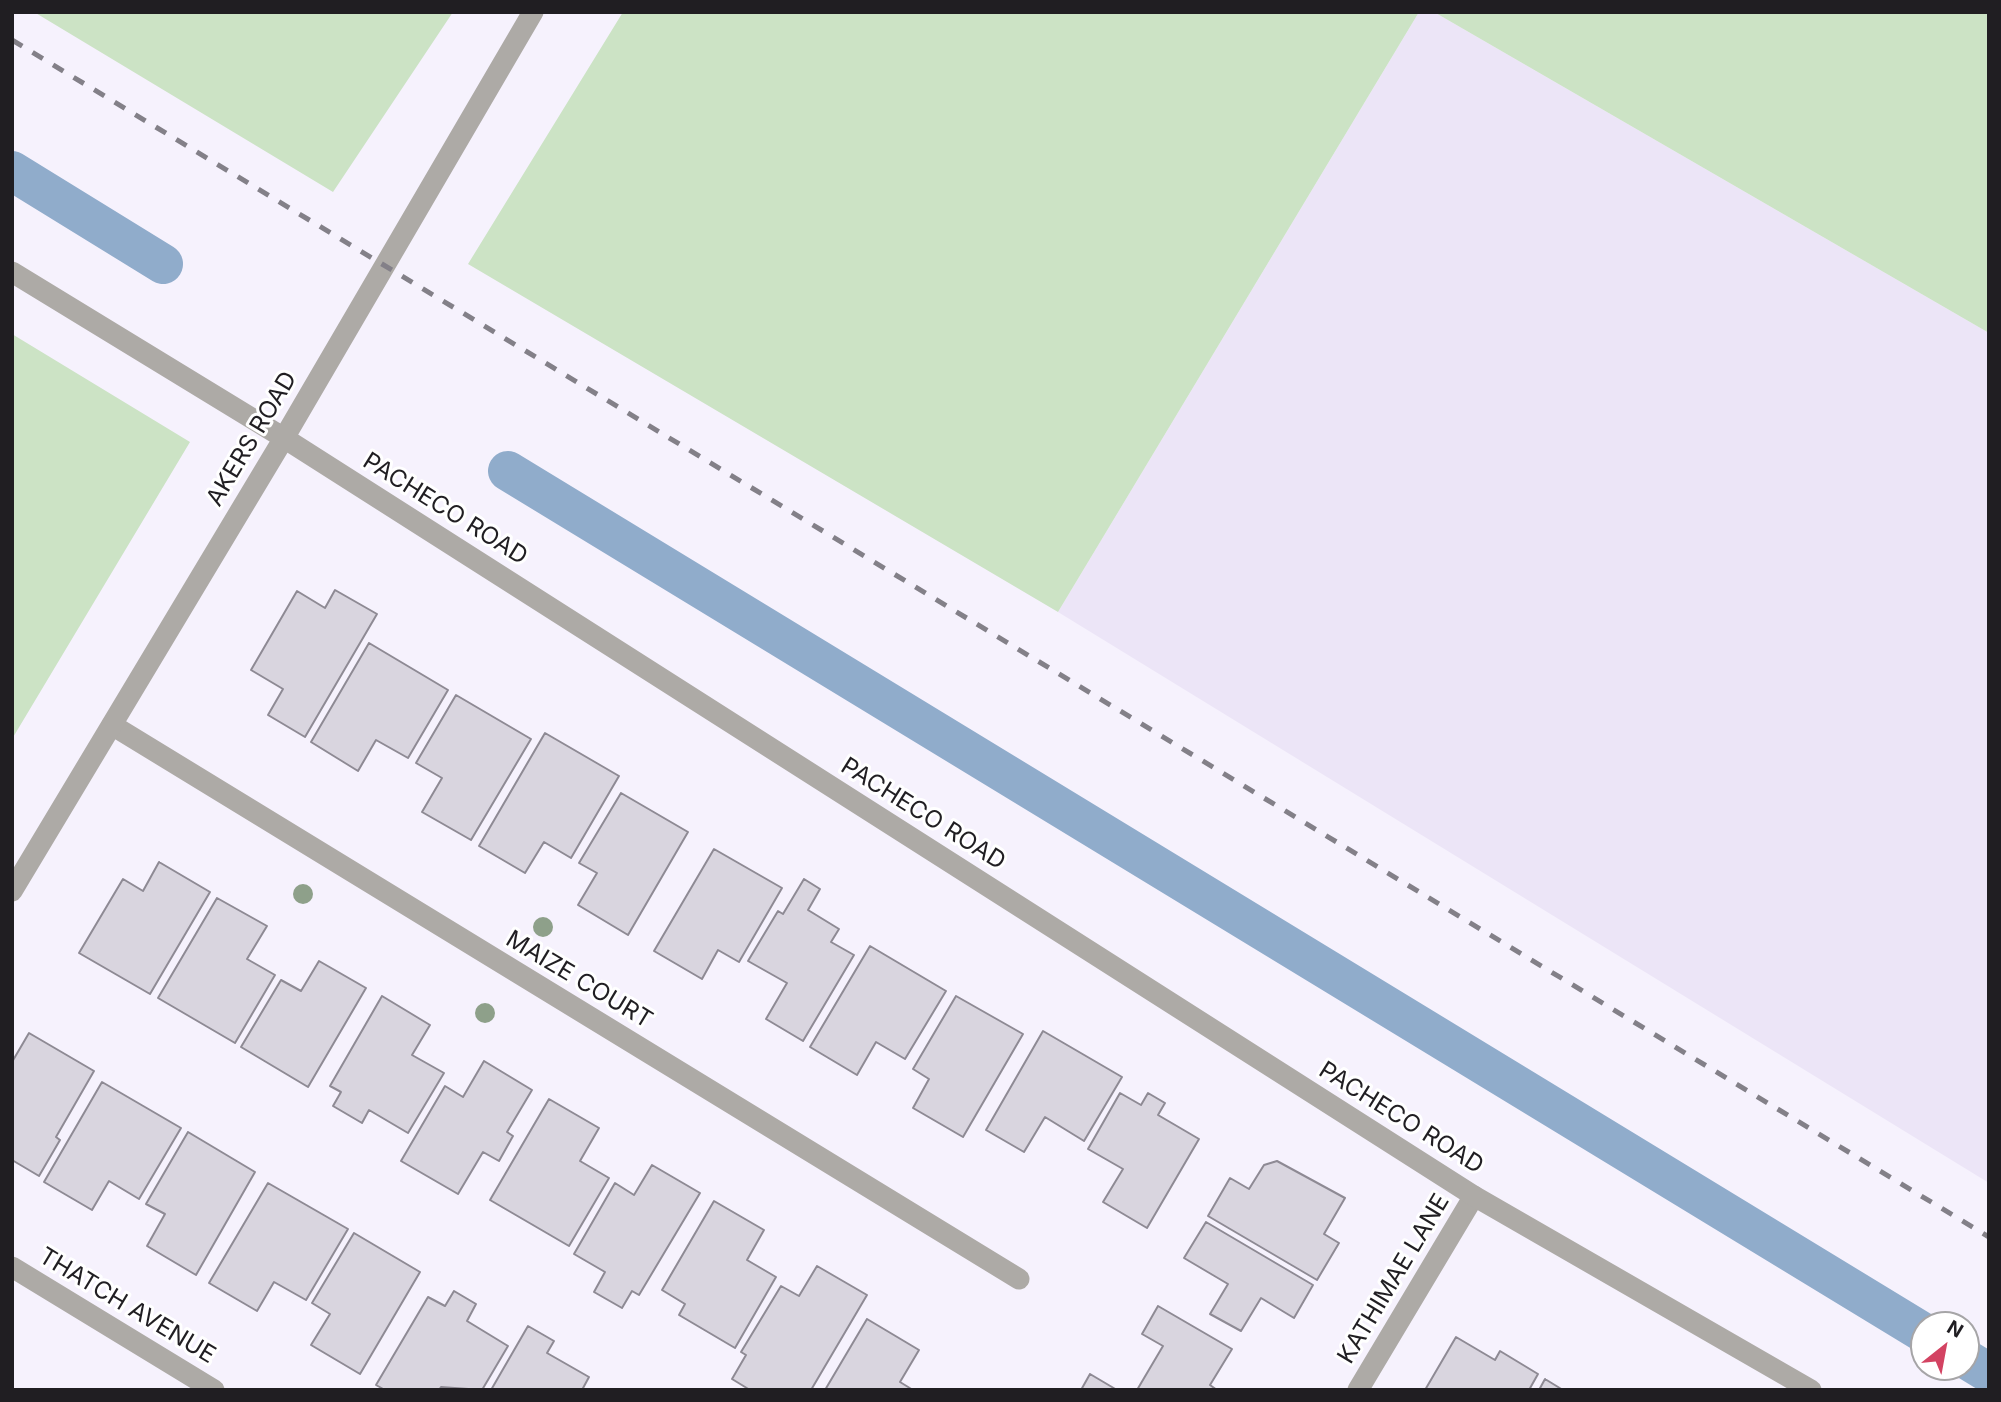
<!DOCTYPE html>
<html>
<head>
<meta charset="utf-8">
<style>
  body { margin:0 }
  #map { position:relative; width:2001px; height:1402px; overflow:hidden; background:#f6f2fd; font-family:Inter,sans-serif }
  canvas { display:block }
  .frame { position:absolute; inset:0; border:14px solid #201e22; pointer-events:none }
  .north { position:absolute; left:1910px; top:1311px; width:70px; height:70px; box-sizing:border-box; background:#fff; border:2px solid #a6a5a7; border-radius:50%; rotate:31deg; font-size:19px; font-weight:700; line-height:28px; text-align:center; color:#201e22 }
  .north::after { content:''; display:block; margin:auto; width:24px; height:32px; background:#d34362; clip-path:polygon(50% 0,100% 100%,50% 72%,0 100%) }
</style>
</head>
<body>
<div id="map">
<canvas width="2001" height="1402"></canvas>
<div class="frame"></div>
<div class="north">N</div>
</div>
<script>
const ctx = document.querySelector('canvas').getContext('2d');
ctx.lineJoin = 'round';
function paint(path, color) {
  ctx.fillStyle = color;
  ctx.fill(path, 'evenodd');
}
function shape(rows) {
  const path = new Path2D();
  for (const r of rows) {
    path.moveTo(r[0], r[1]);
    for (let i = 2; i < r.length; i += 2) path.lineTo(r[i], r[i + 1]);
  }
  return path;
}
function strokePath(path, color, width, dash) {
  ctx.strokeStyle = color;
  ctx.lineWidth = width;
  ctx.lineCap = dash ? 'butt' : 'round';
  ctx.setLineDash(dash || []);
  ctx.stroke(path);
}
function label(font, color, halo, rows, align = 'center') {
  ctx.font = font + ' Inter,sans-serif';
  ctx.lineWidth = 6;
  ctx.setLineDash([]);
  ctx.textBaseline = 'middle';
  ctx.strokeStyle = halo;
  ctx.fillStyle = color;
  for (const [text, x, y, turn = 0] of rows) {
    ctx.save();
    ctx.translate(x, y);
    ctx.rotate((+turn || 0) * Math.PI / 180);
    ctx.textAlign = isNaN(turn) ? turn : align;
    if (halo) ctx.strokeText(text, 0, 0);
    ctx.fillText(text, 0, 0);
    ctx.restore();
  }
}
const built = shape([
  [1419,12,1434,12,1989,333,1989,1183,1058,612]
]);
const green = shape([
  [34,12,453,12,333,192],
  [623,12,1419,12,1058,612,468,264],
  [1434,12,1989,12,1989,333],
  [12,334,190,442,12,739]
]);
const canal = shape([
  [12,171,163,264],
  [508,471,1924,1333],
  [1966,1359,1989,1373]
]);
const building = shape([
  [335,590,377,614,305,737,268,715,283,689,251,670,297,591,325,608,335,590],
  [369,643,448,690,408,758,376,740,358,771,311,742,369,643],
  [456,695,531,739,471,840,422,812,442,778,416,763,456,695],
  [545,733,619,776,571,858,544,842,525,873,479,846,545,733],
  [621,793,688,832,628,935,578,905,597,873,579,863,621,793],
  [714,849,782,888,739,962,718,950,702,979,654,951,714,849],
  [159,862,210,892,150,994,79,953,123,879,143,891,159,862],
  [804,879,820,889,808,910,839,929,831,942,854,955,803,1041,766,1019,787,983,748,961,778,911,783,914,804,879],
  [217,898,267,926,247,959,275,975,235,1043,158,998,217,898],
  [870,946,946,991,905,1059,876,1042,857,1075,810,1047,870,946],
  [319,961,366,988,308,1087,241,1047,281,980,301,991,319,961],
  [382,996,430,1025,412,1055,444,1073,408,1133,369,1110,362,1123,333,1106,341,1092,330,1086,382,996],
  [956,996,1023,1034,963,1137,913,1108,929,1079,913,1069,956,996],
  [1043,1031,1122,1077,1084,1141,1045,1117,1024,1152,986,1130,1043,1031],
  [29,1033,94,1071,56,1137,60,1140,39,1176,12,1160,12,1062,29,1033],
  [484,1061,532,1090,507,1132,513,1136,499,1161,483,1152,458,1194,401,1161,445,1086,463,1097,484,1061],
  [102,1082,181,1128,139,1199,109,1181,92,1210,44,1182,102,1082],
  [1120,1093,1141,1105,1148,1093,1165,1103,1158,1115,1199,1139,1147,1228,1103,1202,1123,1169,1088,1149,1120,1093],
  [549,1099,599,1128,580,1161,609,1178,569,1246,490,1200,549,1099],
  [188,1132,255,1172,196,1275,147,1246,165,1214,146,1204,188,1132],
  [1277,1161,1345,1198,1324,1234,1339,1243,1317,1280,1208,1216,1230,1178,1249,1189,1264,1165,1277,1161],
  [652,1165,700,1193,639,1295,632,1291,622,1308,594,1292,605,1272,574,1254,615,1183,634,1195,652,1165],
  [268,1183,348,1229,306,1300,274,1282,257,1311,209,1283,268,1183],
  [714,1201,764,1230,747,1260,776,1277,735,1348,679,1315,685,1304,662,1290,714,1201],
  [1206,1222,1313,1285,1294,1318,1261,1298,1241,1331,1210,1314,1228,1284,1184,1258,1206,1222],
  [354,1233,420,1272,360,1374,311,1345,330,1314,312,1303,354,1233],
  [817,1266,867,1295,811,1390,750,1390,732,1379,746,1355,741,1352,781,1286,799,1296,817,1266],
  [454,1291,476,1304,467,1321,508,1346,482,1390,441,1387,439,1390,385,1390,376,1385,428,1297,445,1306,454,1291],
  [1158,1306,1232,1349,1210,1385,1217,1390,1137,1390,1163,1346,1142,1334,1158,1306],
  [867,1319,919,1350,900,1382,913,1390,825,1390,867,1319],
  [528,1326,554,1341,547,1353,589,1377,582,1390,491,1390,528,1326],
  [1456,1337,1495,1360,1500,1351,1538,1374,1529,1390,1425,1390,1456,1337],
  [1090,1374,1117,1390,1081,1390,1090,1374],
  [1545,1379,1563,1390,1539,1390,1545,1379]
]);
const minor = shape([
  [112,725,1019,1279],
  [12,1267,214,1390],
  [1358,1390,1474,1196]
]);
const tertiary = shape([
  [12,272,284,438,1474,1196,1811,1390],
  [12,891,284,438,533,12]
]);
const rail = shape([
  [12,40,1989,1237]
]);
const trees = [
  [303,894],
  [543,927],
  [485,1013]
];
const streetNames = [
  ["AKERS ROAD",252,439,-59],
  ["PACHECO ROAD",445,509,32],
  ["PACHECO ROAD",923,814,32],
  ["MAIZE COURT",579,980,31],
  ["PACHECO ROAD",1401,1118,32],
  ["KATHIMAE LANE",1394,1279,-59],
  ["THATCH AVENUE",127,1306,31]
];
paint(built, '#ece5f7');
paint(green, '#cce3c5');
strokePath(canal, '#90accb', 40);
paint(building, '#d9d5df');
strokePath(building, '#8e8a94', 2);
strokePath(minor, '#adaaa6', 21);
strokePath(tertiary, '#adaaa6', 21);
strokePath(rail, '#838088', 5, [12, 12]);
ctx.fillStyle = '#8ea08a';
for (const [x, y] of trees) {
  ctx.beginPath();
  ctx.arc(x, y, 10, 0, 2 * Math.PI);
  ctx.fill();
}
label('24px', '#201e22', '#fff', streetNames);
</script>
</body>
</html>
